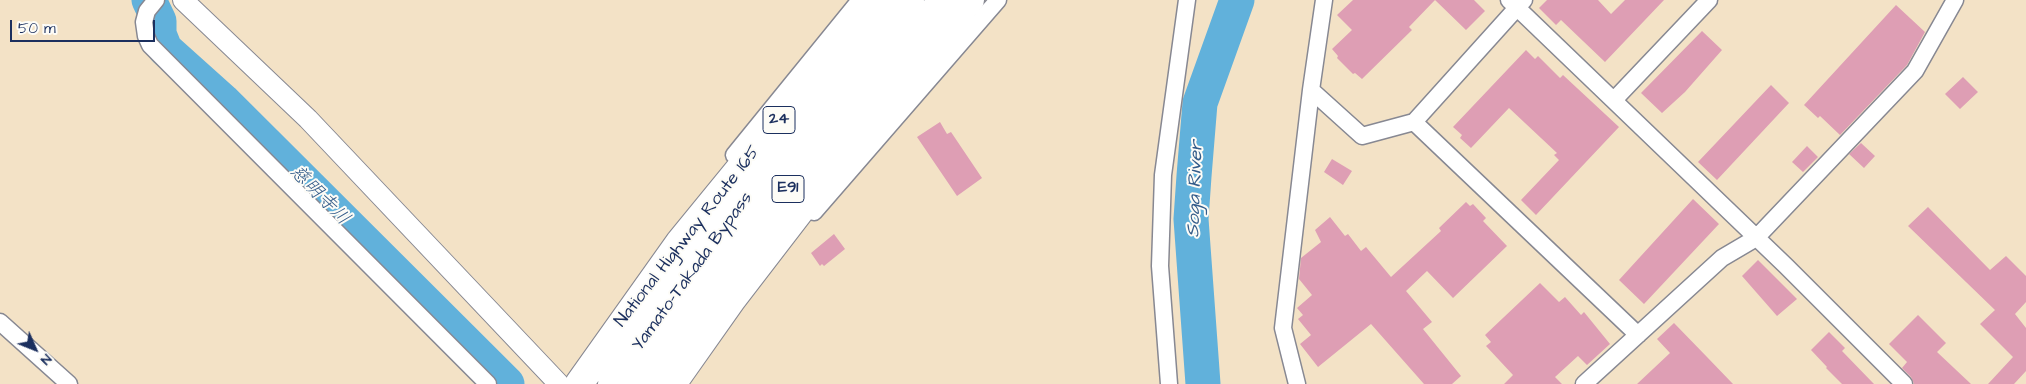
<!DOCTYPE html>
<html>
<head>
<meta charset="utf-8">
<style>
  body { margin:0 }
  #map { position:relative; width:2026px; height:384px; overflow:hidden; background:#f3e2c6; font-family:"Architects Daughter",sans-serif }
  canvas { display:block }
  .north { position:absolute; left:10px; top:324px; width:50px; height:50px; -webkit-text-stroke:4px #fdfcf7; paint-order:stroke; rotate:134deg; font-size:14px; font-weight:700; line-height:20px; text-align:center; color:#1b2f5e }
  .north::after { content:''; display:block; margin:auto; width:18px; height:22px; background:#1b2f5e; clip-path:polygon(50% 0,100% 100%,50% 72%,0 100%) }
  .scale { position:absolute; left:10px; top:20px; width:145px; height:22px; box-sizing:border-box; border:2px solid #1b2f5e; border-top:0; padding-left:6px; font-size:15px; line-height:18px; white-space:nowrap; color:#1b2f5e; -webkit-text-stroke:4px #fdfcf7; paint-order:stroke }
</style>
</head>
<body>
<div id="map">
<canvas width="2026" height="384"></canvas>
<div class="north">N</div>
<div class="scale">50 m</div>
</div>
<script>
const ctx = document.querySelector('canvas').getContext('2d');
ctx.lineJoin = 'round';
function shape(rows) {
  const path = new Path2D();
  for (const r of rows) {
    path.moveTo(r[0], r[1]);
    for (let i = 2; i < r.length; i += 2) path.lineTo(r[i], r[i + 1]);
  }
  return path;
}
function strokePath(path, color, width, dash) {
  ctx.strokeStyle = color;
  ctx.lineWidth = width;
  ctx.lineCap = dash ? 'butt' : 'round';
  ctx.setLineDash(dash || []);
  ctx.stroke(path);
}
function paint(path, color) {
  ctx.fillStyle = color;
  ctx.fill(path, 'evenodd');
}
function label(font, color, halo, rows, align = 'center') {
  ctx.font = font + ' "Architects Daughter","Klee One",sans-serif';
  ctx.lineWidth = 4;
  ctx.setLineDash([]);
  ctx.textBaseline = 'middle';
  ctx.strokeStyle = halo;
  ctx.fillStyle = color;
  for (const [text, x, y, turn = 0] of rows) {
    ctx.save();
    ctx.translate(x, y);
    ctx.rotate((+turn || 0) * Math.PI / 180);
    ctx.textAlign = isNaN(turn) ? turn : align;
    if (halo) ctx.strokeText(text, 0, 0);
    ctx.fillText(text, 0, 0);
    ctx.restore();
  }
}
const river = shape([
  [149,0,159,21,159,34,165,49,223,101,507,384],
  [1203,384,1191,219,1194,176,1200,103,1237,0]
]);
const building = shape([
  [1353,0,1474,0,1485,11,1466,30,1435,0,1409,27,1412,30,1362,79,1355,73,1353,74,1337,58,1338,56,1332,49,1352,30,1337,15],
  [1547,0,1598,0,1611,14,1625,0,1664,0,1605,62,1561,20,1556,25,1539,8],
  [1896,5,1925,32,1907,65,1840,135,1820,116,1818,118,1804,105],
  [1702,31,1722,50,1685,92,1662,113,1641,93],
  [1526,50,1535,59,1538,56,1560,78,1563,75,1619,127,1536,215,1521,200,1559,160,1554,155,1557,153,1509,108,1471,148,1460,138,1462,135,1453,127],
  [1963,77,1978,92,1960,109,1945,94],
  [1771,85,1789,103,1717,180,1698,162],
  [940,122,947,134,951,132,982,178,957,196,917,137],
  [1861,143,1875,156,1864,168,1849,154],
  [1807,146,1818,157,1803,172,1792,162],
  [1332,159,1352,171,1343,185,1324,172],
  [1693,199,1719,224,1644,304,1619,280],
  [1466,202,1470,206,1473,204,1486,218,1483,221,1507,246,1453,298,1427,271,1406,291,1432,322,1423,329,1461,376,1452,384,1424,384,1371,324,1318,367,1300,344,1311,335,1298,319,1303,315,1297,308,1312,295,1299,279,1301,258,1321,242,1315,230,1330,217,1345,236,1348,234,1361,251,1366,247,1391,277,1441,231,1439,228],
  [1928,207,1990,270,2006,256,2026,276,2026,302,2015,314,2026,328,2026,371,2014,384,1988,384,2013,357,1980,324,1995,310,1908,226],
  [834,234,845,249,824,266,822,264,820,266,811,253],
  [1758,260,1797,299,1777,316,1742,276],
  [1540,283,1559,302,1565,297,1581,315,1584,312,1610,344,1587,365,1578,356,1555,377,1562,384,1504,384,1513,375,1486,346,1491,342,1485,335],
  [1918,315,1946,343,1937,352,1971,384,1914,384,1911,377,1902,368,1907,362,1889,344],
  [1674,323,1707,357,1733,384,1637,384,1670,353,1657,339],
  [1829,332,1845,348,1842,351,1874,384,1842,384,1826,368,1827,367,1811,350]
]);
const minor = shape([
  [156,0,147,11,144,22,146,36,150,45,488,384],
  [1509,0,1786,266,1904,384],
  [1311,90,1362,136,1414,122,1524,0],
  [1614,100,1709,0],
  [1414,122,1638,335],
  [734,155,860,0],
  [814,212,998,0],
  [0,322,69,384],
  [1169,384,1160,266,1163,175,1187,0],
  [1297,384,1283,328,1311,90,1324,0],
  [1584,384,1722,258,1756,238,1915,71,1955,0]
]);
const tertiary = shape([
  [183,0,308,119,559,384]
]);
const trunk = shape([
  [579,384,680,242,878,0],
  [612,384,717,234,910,0],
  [641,384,736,253,834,130,943,0],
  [672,384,732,299,835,165,970,0]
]);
const shields = [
  [779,120,32],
  [788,189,32]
];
const shieldNames = [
  ["24",779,120],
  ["E91",788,189]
];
const streetNames = [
  ["National Highway Route 165",688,237,-52],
  ["Yamato-Takada Bypass",693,272,-54]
];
const waterNames = [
  ["Soga River",1196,189,-88],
  ["慈明寺川",319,196,45]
];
strokePath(river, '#61b1db', 35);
paint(building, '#de9eb4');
strokePath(minor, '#878892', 19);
strokePath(tertiary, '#878892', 22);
strokePath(trunk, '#878892', 30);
strokePath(minor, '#fff', 16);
strokePath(tertiary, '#fff', 20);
strokePath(trunk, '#fff', 28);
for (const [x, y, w] of shields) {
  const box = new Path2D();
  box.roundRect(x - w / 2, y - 13.5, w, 27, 4);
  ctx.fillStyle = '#fdfcf7';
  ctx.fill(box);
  strokePath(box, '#1b2f5e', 1);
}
label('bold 16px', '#1b2f5e', null, shieldNames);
label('18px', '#1b2f5e', '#fdfcf7', streetNames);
label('italic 19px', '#345c8a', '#fdfcf7', waterNames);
</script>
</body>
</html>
